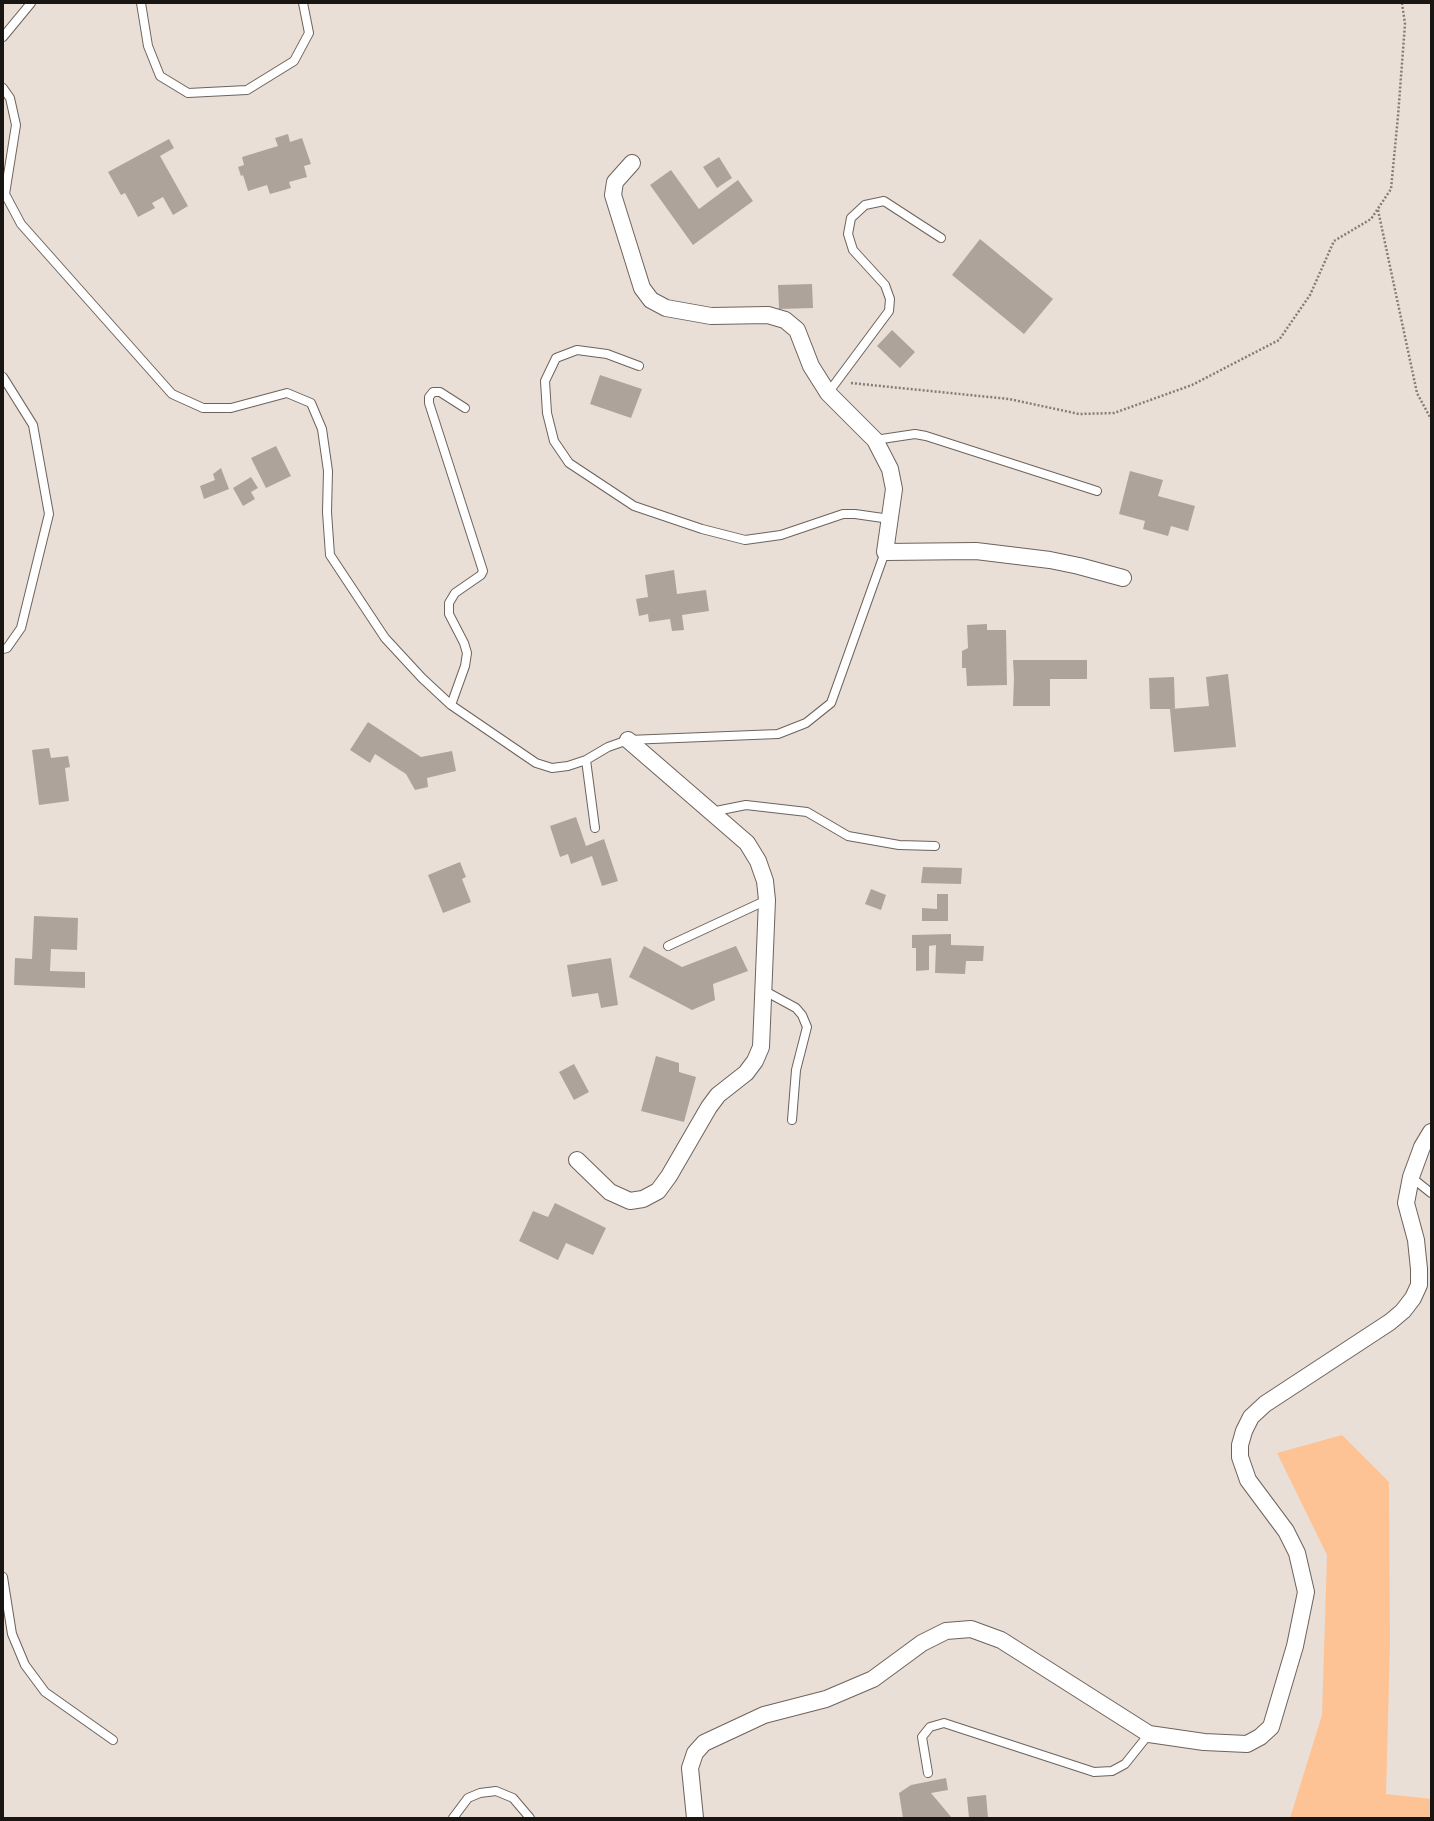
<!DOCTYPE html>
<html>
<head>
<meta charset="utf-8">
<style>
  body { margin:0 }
  #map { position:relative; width:1434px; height:1821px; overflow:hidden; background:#eadfd7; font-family:"Noto Sans",sans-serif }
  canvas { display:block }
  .frame { position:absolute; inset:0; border:4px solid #181512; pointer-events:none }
</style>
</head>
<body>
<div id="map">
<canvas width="1434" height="1821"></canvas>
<div class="frame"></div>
</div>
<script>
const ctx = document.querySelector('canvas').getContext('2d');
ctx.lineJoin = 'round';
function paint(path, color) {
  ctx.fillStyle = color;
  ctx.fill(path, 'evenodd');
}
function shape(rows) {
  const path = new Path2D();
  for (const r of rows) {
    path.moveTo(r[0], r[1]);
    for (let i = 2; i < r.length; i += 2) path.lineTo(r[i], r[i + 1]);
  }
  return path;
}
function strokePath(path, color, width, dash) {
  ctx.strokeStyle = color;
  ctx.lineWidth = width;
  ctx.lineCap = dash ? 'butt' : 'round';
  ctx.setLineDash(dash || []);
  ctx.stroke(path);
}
const green = shape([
  [1342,1435,1389,1482,1390,1643,1386,1794,1431,1799,1431,1818,1290,1818,1322,1715,1327,1555,1277,1453]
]);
const building = shape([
  [288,134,290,142,302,138,311,164,304,166,307,177,289,182,291,188,270,194,267,185,248,191,243,175,241,176,238,167,244,165,242,157,278,146,275,138],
  [169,139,174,148,160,156,188,206,173,215,163,197,152,203,155,208,138,217,125,193,121,195,108,172],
  [719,157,732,178,717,188,703,167],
  [671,170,699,209,738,180,753,201,693,245,650,185],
  [980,239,1053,299,1024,334,952,275],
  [812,284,813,308,779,309,778,285],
  [892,330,915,352,900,368,877,346],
  [600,375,642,389,631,418,590,404],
  [276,446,291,476,266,488,251,458],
  [221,468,229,489,204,499,200,486,215,480,213,474],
  [1130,471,1163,480,1158,496,1195,506,1188,531,1171,526,1168,536,1143,529,1145,521,1119,514],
  [251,477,258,488,251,492,255,499,243,506,233,488],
  [674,570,677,594,706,590,709,611,682,615,684,630,672,631,670,619,649,622,648,614,639,616,636,599,648,597,645,575],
  [987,624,987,630,1006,630,1007,685,967,686,966,668,962,668,962,651,968,648,967,625],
  [1013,660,1087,660,1087,679,1050,679,1050,706,1013,706,1014,677],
  [1228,674,1236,747,1174,752,1170,709,1209,706,1206,677],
  [1174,677,1175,709,1150,709,1149,678],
  [368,722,421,757,452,751,456,771,427,778,428,787,415,790,406,774,375,754,370,763,350,750],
  [49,748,51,758,68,756,70,767,65,768,69,801,39,805,32,750],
  [576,817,586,846,604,839,618,881,602,886,592,856,571,864,568,854,560,857,550,826],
  [460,862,466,877,462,879,471,902,443,913,428,875],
  [923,867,962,868,961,884,921,883],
  [871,889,886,895,881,910,865,904],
  [937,894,948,894,948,921,922,921,922,908,937,909],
  [34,916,78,918,77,950,51,949,50,971,85,972,85,988,14,985,15,958,32,959],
  [951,934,951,945,984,946,983,961,966,961,965,974,935,973,936,945,929,946,929,970,916,971,916,948,912,948,912,935],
  [644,946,682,967,736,946,748,971,713,984,715,1000,692,1010,629,977],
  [611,958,618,1005,601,1008,598,993,572,997,567,965],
  [656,1056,679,1063,679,1072,696,1077,684,1122,641,1111],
  [574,1064,589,1092,574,1100,559,1072],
  [555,1203,606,1228,593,1255,566,1243,558,1260,519,1241,533,1211,548,1217],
  [946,1778,948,1790,931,1793,952,1818,903,1818,899,1793,911,1785],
  [986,1795,988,1818,969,1818,967,1797]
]);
const path = shape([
  [1378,210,1417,393,1431,419],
  [851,383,1009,399,1079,414,1114,413,1192,385,1279,340,1310,295,1334,241,1371,219,1391,189,1398,116,1405,24,1402,3]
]);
const service = shape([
  [141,3,148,46,160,76,188,93,247,90,294,61,309,33,303,3],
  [3,37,31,3],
  [3,88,10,98,16,125,5,194,21,224,172,394,203,408,231,408,287,393,311,403,322,429,328,471,327,512,330,555,385,638,422,678,451,705,536,763,552,768,568,766,586,760,608,747,628,740,778,734,806,723,831,703,885,552],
  [639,366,607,354,577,350,556,358,545,381,547,413,554,441,569,463,634,506,702,529,745,540,781,535,843,514,855,514,890,519],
  [3,377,33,425,49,514,21,628,7,648,3,649],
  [828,393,889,311,890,299,885,285,853,250,848,234,851,218,865,205,884,201,941,238],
  [875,440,915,434,926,436,1097,491],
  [451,705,465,666,467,653,464,643,449,614,449,603,455,593,481,575,483,571,429,403,429,397,433,392,440,392,465,408],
  [586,760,595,828],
  [711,812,746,805,807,812,848,836,899,845,935,846],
  [668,946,767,900],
  [763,990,796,1008,802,1015,807,1027,796,1070,792,1120],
  [1411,1177,1431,1193],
  [3,1577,12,1634,25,1665,45,1692,113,1740],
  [928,1773,922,1737,930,1727,944,1723,1094,1772,1112,1771,1125,1764,1149,1734],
  [453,1818,468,1798,480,1793,496,1791,513,1798,530,1818]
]);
const minor = shape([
  [632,163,615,182,613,195,642,288,651,300,666,308,711,316,768,315,785,320,797,330,811,366,828,393,875,440,890,469,894,489,885,552,976,551,1050,560,1079,566,1123,578],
  [577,1160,610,1192,630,1201,643,1199,658,1191,669,1176,709,1107,718,1095,746,1073,755,1061,761,1047,767,900,765,881,758,861,747,843,628,740],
  [695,1818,690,1768,695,1753,704,1743,764,1715,826,1699,873,1679,922,1643,946,1631,971,1629,1001,1640,1149,1734,1204,1742,1247,1744,1260,1737,1271,1727,1295,1646,1306,1592,1297,1553,1286,1531,1248,1480,1240,1457,1240,1445,1244,1431,1251,1417,1265,1404,1390,1322,1403,1311,1413,1298,1419,1285,1419,1269,1416,1240,1406,1203,1411,1177,1422,1147,1431,1132]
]);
paint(green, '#fdc395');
paint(building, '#aea39b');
strokePath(service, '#6d635c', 10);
strokePath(minor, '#6d635c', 18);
strokePath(path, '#847d77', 2.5, [2, 2]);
strokePath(service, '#fff', 8);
strokePath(minor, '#fff', 16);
</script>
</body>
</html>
